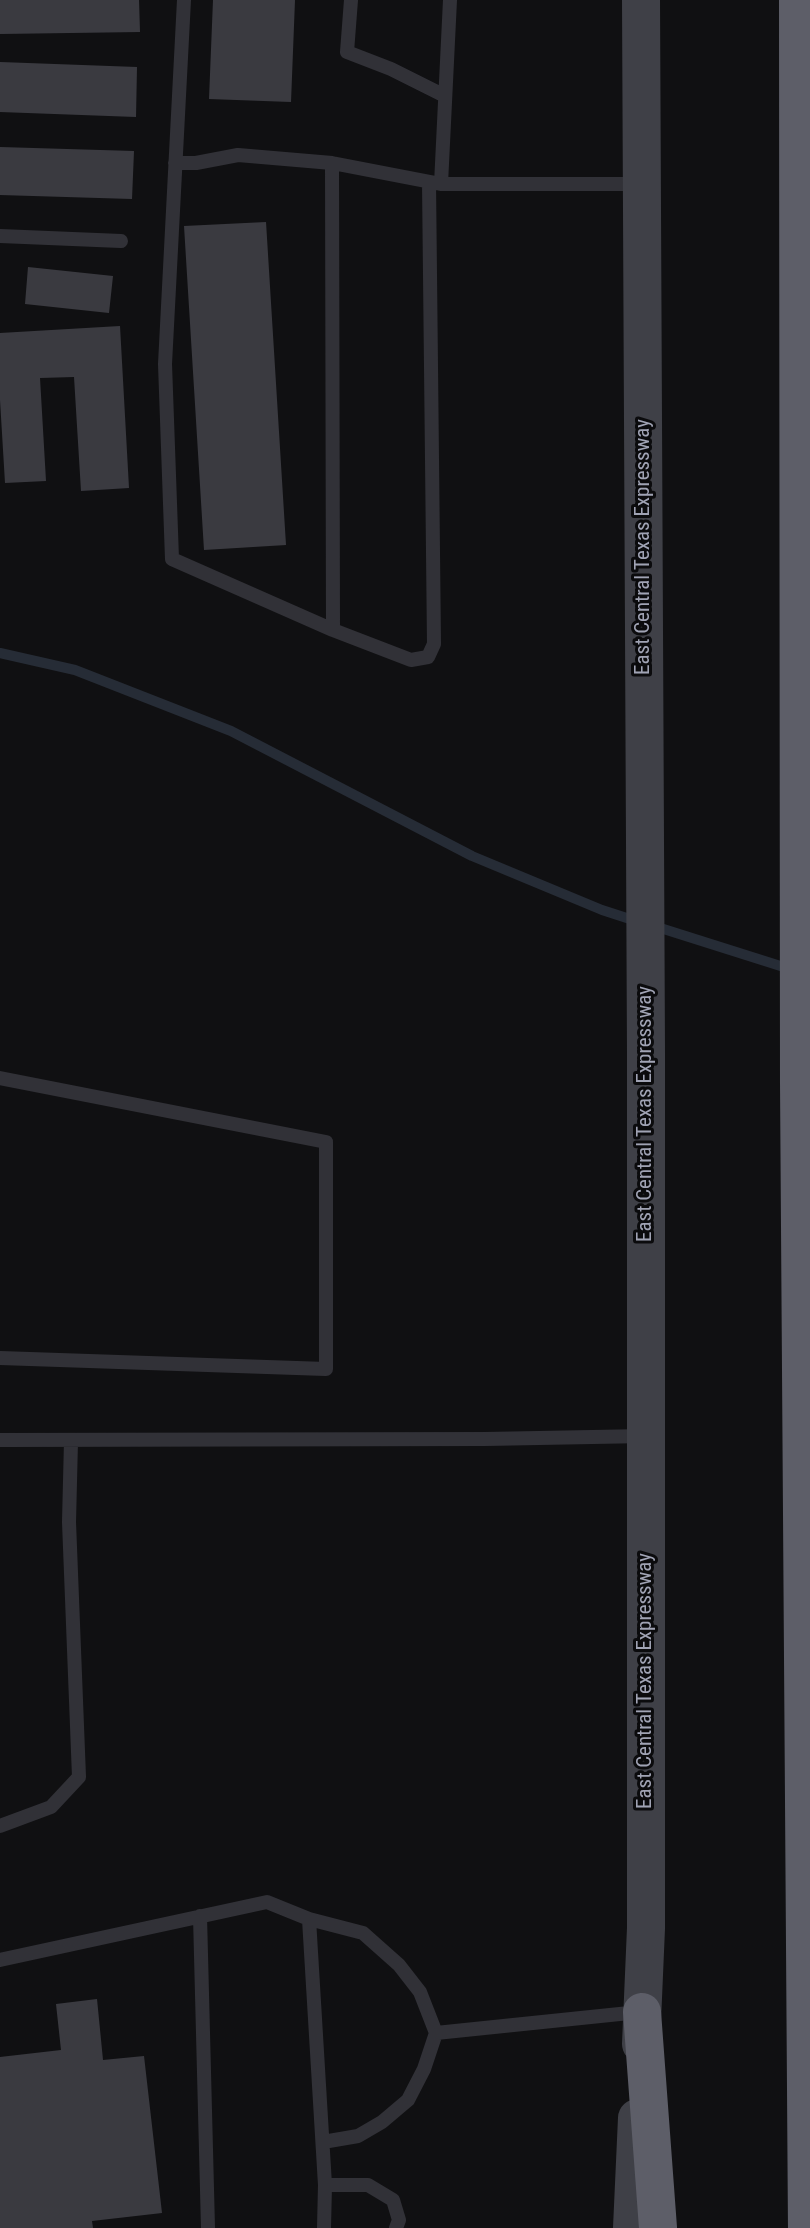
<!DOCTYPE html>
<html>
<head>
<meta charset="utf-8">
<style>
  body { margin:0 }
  canvas { display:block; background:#101012 }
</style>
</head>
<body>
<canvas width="810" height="2228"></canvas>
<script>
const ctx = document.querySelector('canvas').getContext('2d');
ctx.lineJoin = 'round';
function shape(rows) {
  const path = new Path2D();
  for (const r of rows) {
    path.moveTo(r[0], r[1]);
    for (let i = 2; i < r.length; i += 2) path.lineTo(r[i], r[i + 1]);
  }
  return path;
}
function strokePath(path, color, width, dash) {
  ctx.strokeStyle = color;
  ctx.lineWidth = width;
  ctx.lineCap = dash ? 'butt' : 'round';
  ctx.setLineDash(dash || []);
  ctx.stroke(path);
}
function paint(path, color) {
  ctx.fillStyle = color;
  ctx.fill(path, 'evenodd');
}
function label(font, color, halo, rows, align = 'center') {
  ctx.font = font + ' "Roboto Condensed",sans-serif';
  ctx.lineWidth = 6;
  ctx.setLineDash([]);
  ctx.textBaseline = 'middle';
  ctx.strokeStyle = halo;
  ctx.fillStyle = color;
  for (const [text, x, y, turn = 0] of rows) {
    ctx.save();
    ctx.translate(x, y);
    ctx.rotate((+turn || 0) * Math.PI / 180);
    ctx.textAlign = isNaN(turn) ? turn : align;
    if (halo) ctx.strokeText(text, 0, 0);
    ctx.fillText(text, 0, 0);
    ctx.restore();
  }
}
const stream = shape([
  [0,653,75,670,231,731,472,856,602,910,636,921],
  [654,926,790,969]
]);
const building = shape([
  [0,0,139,0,140,32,0,34],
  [213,0,295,0,291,102,209,99],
  [0,62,137,67,136,117,0,112],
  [0,147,134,151,132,199,0,195],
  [266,222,286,545,204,550,184,226],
  [28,267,113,276,109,313,25,304],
  [120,326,129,488,81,491,74,377,40,378,46,481,5,483,0,400,0,333],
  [97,1999,103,2060,144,2056,162,2213,92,2221,93,2228,0,2228,0,2057,61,2050,56,2004]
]);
const service = shape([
  [184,0,165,364,172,559,333,630,411,660,428,657,434,644,429,182],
  [351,0,347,52,391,69,445,96],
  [175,163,196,163,238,155,332,163,441,184,642,184],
  [332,163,333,630],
  [441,184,450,0],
  [0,236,121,241],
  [0,1078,326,1142,326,1369,0,1358],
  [0,1440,485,1439,646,1436],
  [0,1826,51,1807,79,1777,69,1522,71,1441],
  [200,1916,208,2228],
  [0,1960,267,1902,309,1919],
  [323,2142,358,2136,382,2122,408,2100,424,2069,436,2033],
  [325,2185,309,1919,363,1933,399,1965,420,1992,436,2033,639,2012],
  [324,2228,325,2185,368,2185,393,2200,399,2220,396,2228]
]);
const secondary = shape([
  [641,2044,646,1928,646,1053,641,0],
  [632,2228,637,2118]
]);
const motorway = shape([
  [798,0,799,1083,807,2228],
  [642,2012,658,2228]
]);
const streetNames = [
  ["East Central Texas Expressway",644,547,-90],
  ["East Central Texas Expressway",646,1114,-90],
  ["East Central Texas Expressway",646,1681,-90]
];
strokePath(stream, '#262c36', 10);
paint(building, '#3a3a40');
strokePath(service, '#313137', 14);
strokePath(secondary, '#3f4047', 38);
strokePath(motorway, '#5d5e68', 38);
label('21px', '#a0a3b4', '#0b0b0d', streetNames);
</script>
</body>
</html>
